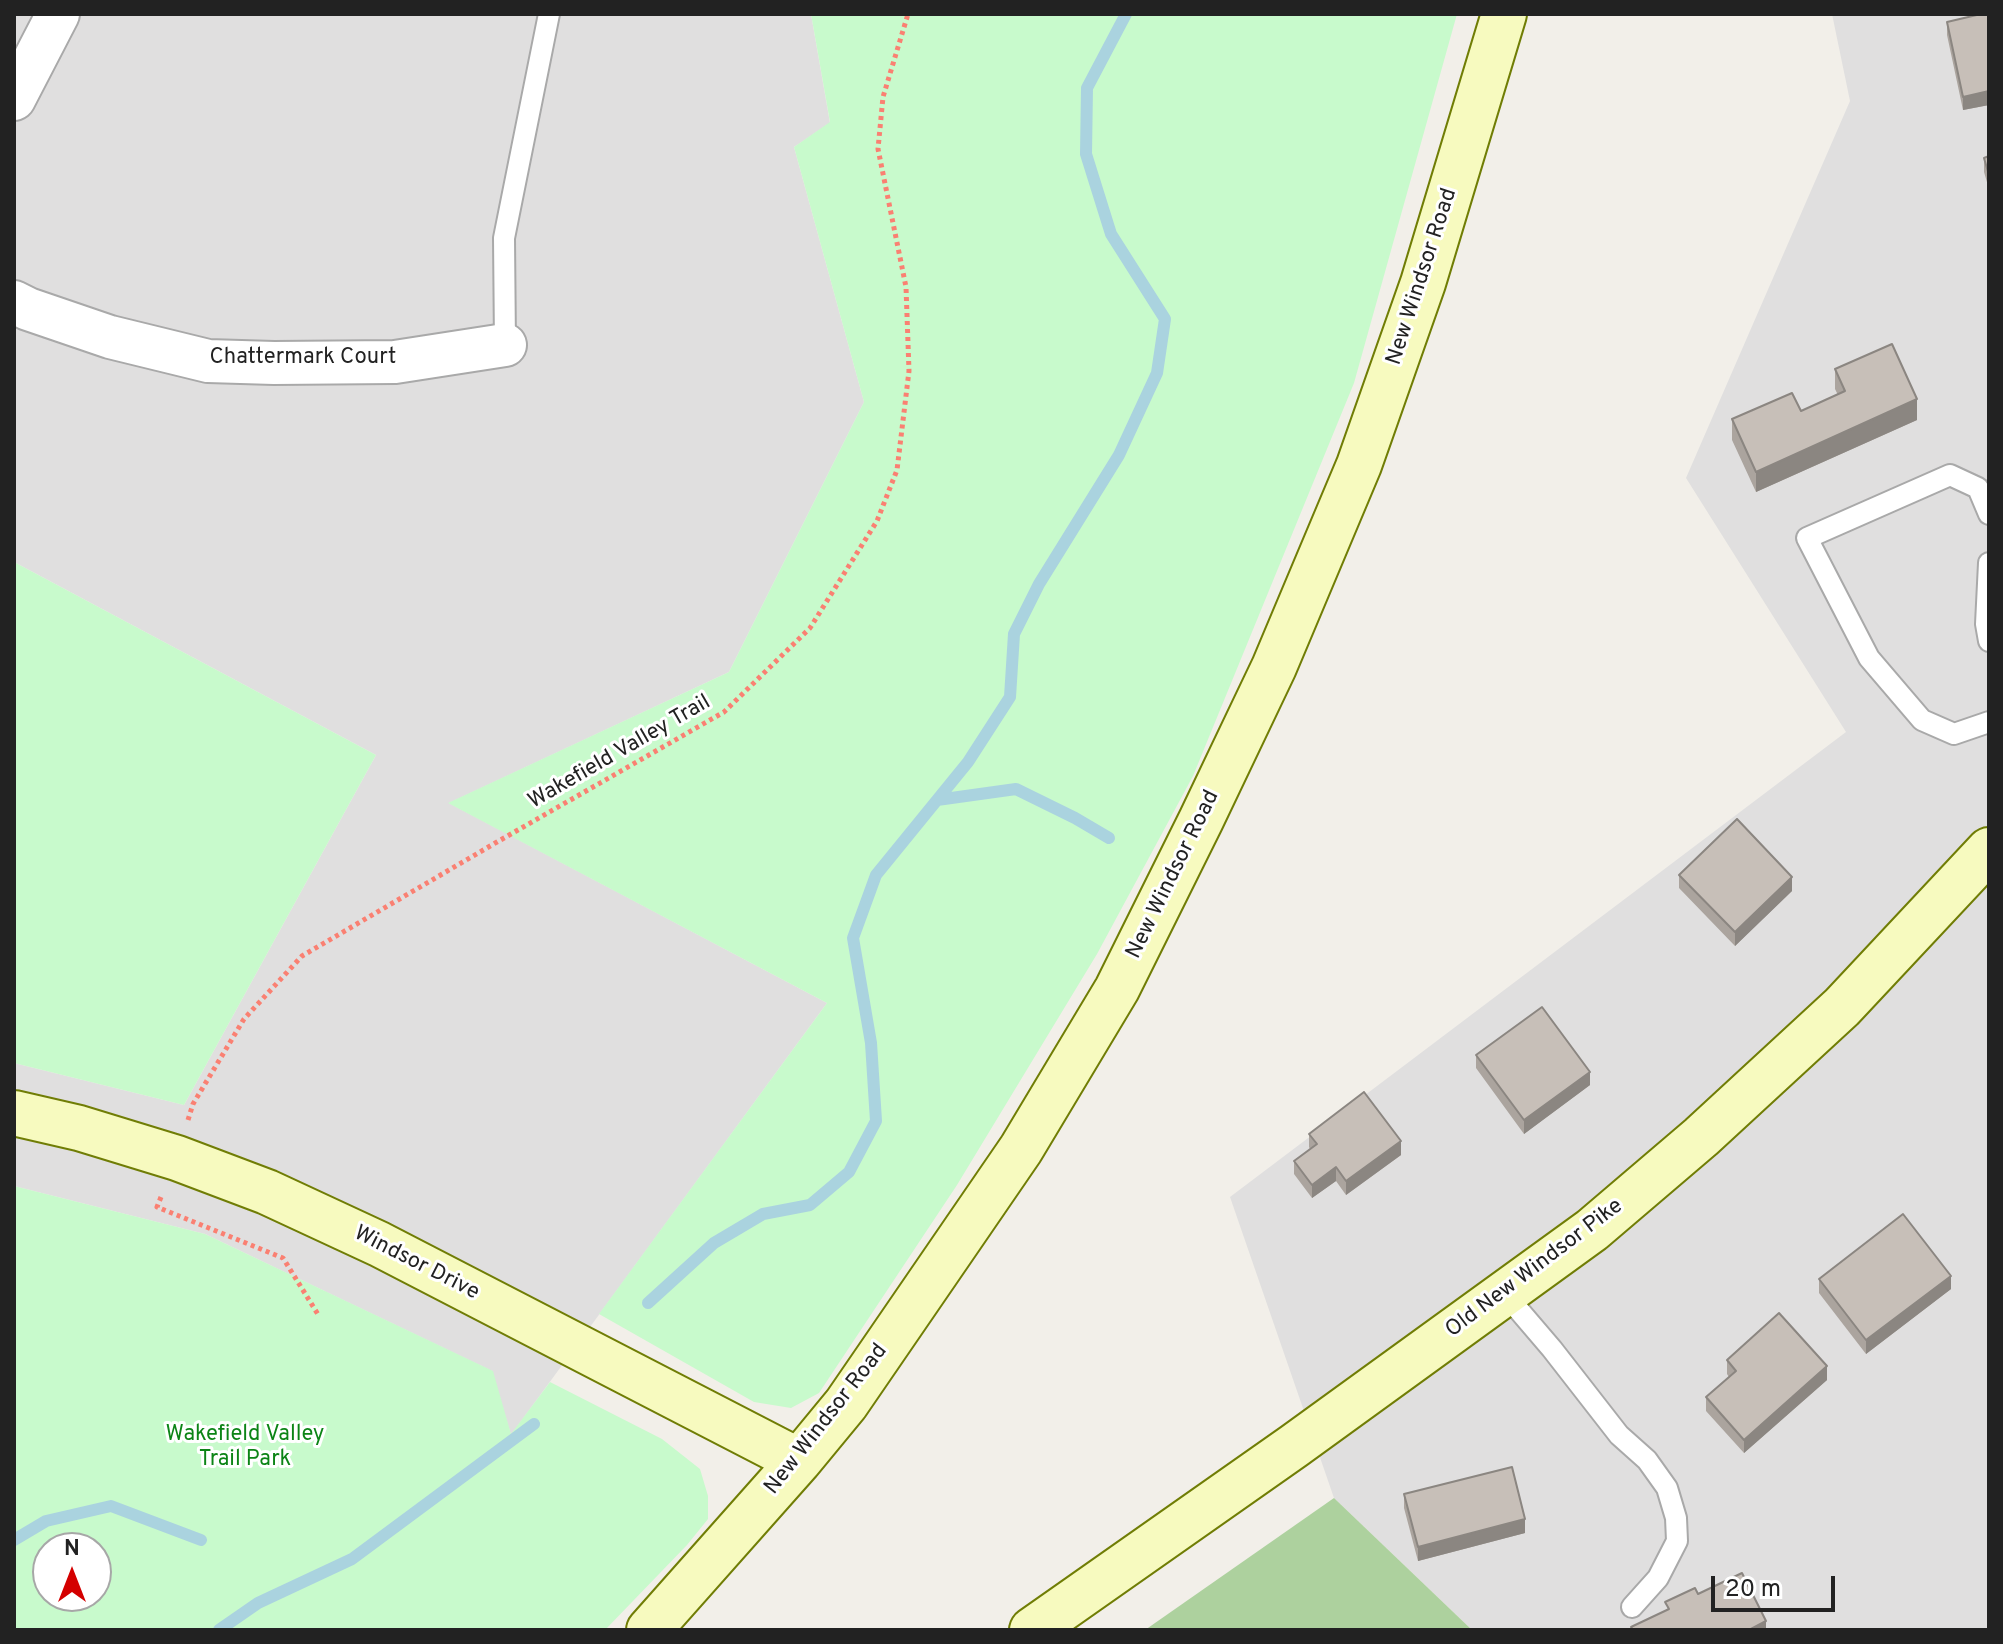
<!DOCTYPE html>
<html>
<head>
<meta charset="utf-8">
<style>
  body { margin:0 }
  #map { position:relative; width:2003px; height:1644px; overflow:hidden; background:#f2efe9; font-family:Overpass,sans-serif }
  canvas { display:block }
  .frame { position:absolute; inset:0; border:16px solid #222; pointer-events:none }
  .north { position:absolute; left:32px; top:1532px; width:80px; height:80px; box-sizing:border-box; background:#fff; border:2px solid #a7a7a7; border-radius:50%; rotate:0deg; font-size:22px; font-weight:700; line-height:32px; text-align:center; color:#222 }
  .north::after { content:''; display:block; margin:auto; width:28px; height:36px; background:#d40000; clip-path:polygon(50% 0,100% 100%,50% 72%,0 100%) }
  .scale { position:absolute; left:1711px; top:1576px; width:124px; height:36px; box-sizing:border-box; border:4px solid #222; border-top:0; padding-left:10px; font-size:24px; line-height:28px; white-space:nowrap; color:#222; -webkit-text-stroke:6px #fff; paint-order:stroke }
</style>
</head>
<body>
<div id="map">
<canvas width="2003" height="1644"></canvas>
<div class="frame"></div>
<div class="north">N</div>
<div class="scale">20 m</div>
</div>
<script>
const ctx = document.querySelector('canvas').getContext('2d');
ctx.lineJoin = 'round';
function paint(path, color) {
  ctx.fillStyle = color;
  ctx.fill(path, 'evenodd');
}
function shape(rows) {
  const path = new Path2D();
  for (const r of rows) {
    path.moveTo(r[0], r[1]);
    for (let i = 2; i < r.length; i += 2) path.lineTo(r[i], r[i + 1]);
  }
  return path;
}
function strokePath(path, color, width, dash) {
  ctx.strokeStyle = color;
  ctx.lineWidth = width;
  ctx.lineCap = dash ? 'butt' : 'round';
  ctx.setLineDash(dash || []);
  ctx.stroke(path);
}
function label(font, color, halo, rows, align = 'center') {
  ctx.font = font + ' Overpass,sans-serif';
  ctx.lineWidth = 6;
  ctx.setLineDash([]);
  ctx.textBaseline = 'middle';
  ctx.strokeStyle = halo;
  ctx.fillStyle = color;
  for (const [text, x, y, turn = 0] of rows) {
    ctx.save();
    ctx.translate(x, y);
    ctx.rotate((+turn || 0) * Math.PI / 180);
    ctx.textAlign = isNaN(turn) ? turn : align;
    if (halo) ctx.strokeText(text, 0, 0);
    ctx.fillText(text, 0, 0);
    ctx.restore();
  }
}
const residential = shape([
  [14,14,811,14,830,123,794,147,864,402,729,672,449,803,827,1003,511,1435,492,1371,205,1234,14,1186,14,1063,184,1105,376,755,14,562],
  [1832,14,1989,14,1989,1630,1472,1630,1334,1498,1230,1197,1846,732,1686,478,1850,101]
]);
const forest = shape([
  [1334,1498,1472,1630,1145,1630]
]);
const park = shape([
  [811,14,1457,14,1354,383,1193,776,1097,954,957,1185,819,1393,791,1408,754,1402,599,1314,827,1003,448,803,729,672,864,402,794,147,830,122],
  [14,562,376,755,184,1105,14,1063],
  [14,1186,205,1234,493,1371,511,1434,550,1382,662,1439,700,1469,708,1496,708,1519,687,1545,605,1630,14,1630],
  [96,1548,96,1596,48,1596,48,1548]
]);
const stream = shape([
  [937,800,1016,789,1075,818,1109,838],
  [648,1303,714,1243,763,1214,810,1205,849,1172,876,1121,871,1043,853,938,876,875,968,762,1010,697,1014,634,1039,584,1119,455,1157,373,1165,319,1111,234,1086,154,1087,88,1126,14],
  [14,1540,46,1521,111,1506,201,1540],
  [219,1630,258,1603,352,1559,534,1424]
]);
const path = shape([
  [188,1120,193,1104,244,1019,302,956,497,842,724,712,810,628,877,521,897,470,909,371,906,287,878,149,883,97,908,14],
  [161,1197,157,1207,283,1258,319,1316]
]);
const lane = shape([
  [505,345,504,238,549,14],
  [1989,514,1978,488,1950,475,1807,538,1869,658,1922,720,1954,734,1989,722],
  [1989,563,1986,624,1989,641],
  [1505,1294,1552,1349,1619,1435,1647,1460,1667,1488,1676,1518,1677,1541,1658,1578,1632,1607]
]);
const street = shape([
  [14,99,58,14],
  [14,302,28,309,110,337,208,361,274,363,395,362,505,345]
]);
const secondary = shape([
  [14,1113,79,1128,177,1158,267,1192,379,1244,799,1461],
  [649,1630,799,1461,846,1404,1021,1149,1117,989,1201,820,1274,667,1359,465,1423,283,1504,14],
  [1032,1630,1294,1446,1592,1230,1701,1137,1842,1007,1989,850]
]);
const wall = shape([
  [1989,14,1989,105,1963,110,1947,35,1947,22],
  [1989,156,1989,189,1984,172,1984,158],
  [1835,369,1917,420,1756,492,1732,440,1732,419,1801,411,1838,395,1835,389],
  [1679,875,1792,891,1735,946,1679,888],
  [1476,1055,1590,1085,1524,1134,1476,1068],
  [1309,1134,1401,1155,1346,1195,1336,1181,1312,1198,1294,1174,1294,1161,1310,1149,1309,1147],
  [1819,1279,1951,1289,1866,1354,1819,1293],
  [1727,1360,1827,1380,1744,1453,1706,1411,1706,1397,1729,1377,1727,1374],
  [1404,1494,1525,1533,1418,1561,1404,1508]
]);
const shadedWall = shape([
  [1989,91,1989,105,1963,110,1963,97],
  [1917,399,1917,420,1756,492,1756,472],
  [1792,877,1792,891,1735,946,1735,932],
  [1590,1072,1590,1085,1524,1134,1524,1120],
  [1401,1141,1401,1155,1346,1195,1346,1181],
  [1336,1167,1336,1181,1312,1198,1312,1185],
  [1951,1276,1951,1289,1866,1354,1866,1340],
  [1827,1366,1827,1380,1744,1453,1744,1440],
  [1525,1519,1525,1533,1418,1561,1418,1547],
  [1766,1621,1766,1630,1749,1630]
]);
const building = shape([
  [1981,14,1989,14,1989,91,1963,97,1947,22,1981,14],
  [1989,156,1989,175,1984,158,1989,156],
  [1892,344,1917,399,1756,472,1732,419,1792,393,1801,411,1845,391,1835,369,1892,344],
  [1737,819,1792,877,1735,932,1679,875,1737,819],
  [1542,1007,1590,1072,1524,1120,1476,1055,1542,1007],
  [1364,1092,1401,1141,1346,1181,1336,1167,1312,1185,1294,1161,1317,1144,1309,1134,1364,1092],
  [1903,1214,1951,1276,1866,1340,1819,1279,1903,1214],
  [1779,1313,1827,1366,1744,1440,1706,1397,1736,1371,1727,1360,1779,1313],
  [1512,1467,1525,1519,1418,1547,1404,1494,1512,1467],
  [1742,1573,1766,1621,1749,1630,1633,1630,1631,1627,1669,1609,1665,1602,1695,1588,1698,1594,1742,1573]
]);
const streetNames = [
  ["New Windsor Road",1423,277,-72],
  ["Chattermark Court",303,359],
  ["Wakefield Valley Trail",620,753,-30],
  ["New Windsor Road",1174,875,-64],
  ["Windsor Drive",416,1264,27],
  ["Old New Windsor Pike",1535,1269,-37],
  ["New Windsor Road",827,1420,-52]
];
const parkNames = [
  ["Wakefield Valley",245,1436],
  ["Trail Park",245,1461]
];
paint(residential, '#e0dfdf');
paint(forest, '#add19e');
paint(park, '#c8facc');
strokePath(stream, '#aad3df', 12);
strokePath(lane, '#a9a9a9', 24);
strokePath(street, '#a9a9a9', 46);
strokePath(secondary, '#707d05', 48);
strokePath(path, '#fa8072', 5, [4, 4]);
strokePath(lane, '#fff', 20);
strokePath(street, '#fff', 42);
strokePath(secondary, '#f7fabf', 44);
paint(wall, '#aba49e');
paint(shadedWall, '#8b8681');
paint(building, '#c7bfb8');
strokePath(building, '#8b8681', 2);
label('22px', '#222', '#fff', streetNames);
label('22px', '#0c8416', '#fff', parkNames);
</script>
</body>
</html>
